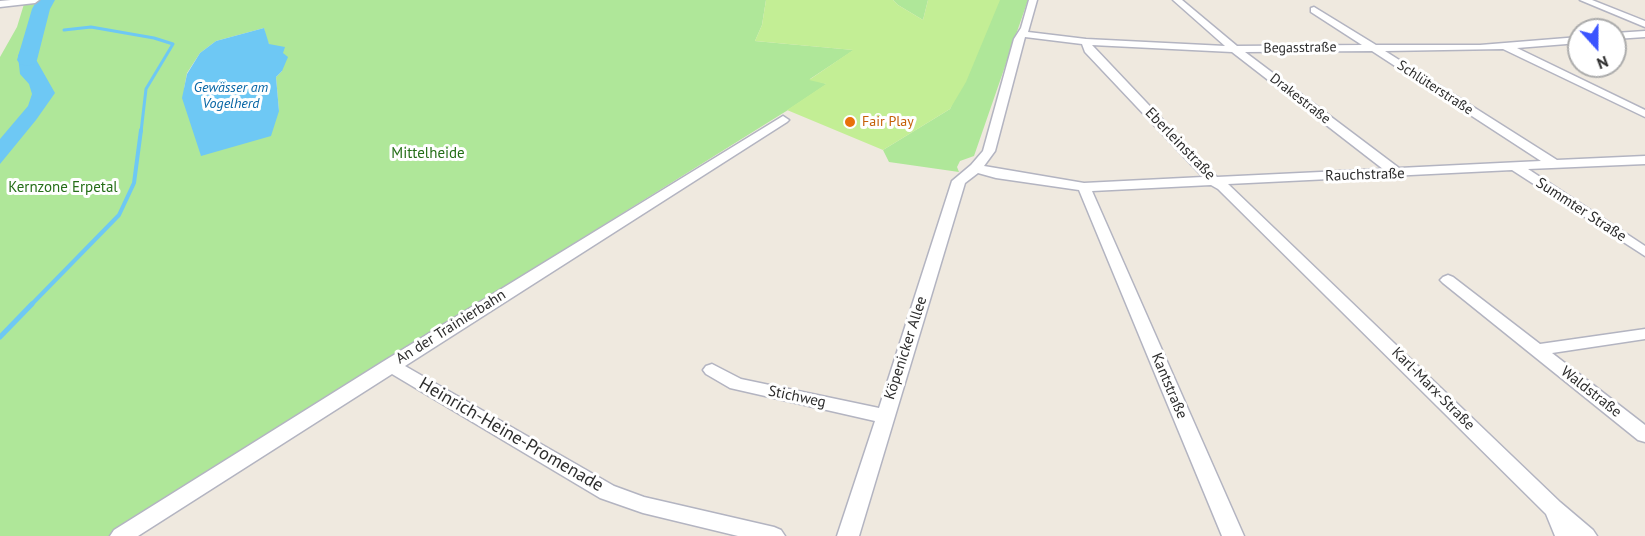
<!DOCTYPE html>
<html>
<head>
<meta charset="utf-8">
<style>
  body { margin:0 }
  #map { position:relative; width:1645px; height:536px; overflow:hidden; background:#efe9df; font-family:"PT Sans",sans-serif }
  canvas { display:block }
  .north { position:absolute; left:1567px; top:18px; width:60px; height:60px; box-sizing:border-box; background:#fff; border:2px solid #ababab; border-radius:50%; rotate:159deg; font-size:16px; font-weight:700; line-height:24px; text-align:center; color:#2d2d2d }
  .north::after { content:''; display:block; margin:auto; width:21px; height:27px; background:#3b54ff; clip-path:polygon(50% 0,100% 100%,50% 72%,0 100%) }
</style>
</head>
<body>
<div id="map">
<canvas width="1645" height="536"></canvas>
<div class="north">N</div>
</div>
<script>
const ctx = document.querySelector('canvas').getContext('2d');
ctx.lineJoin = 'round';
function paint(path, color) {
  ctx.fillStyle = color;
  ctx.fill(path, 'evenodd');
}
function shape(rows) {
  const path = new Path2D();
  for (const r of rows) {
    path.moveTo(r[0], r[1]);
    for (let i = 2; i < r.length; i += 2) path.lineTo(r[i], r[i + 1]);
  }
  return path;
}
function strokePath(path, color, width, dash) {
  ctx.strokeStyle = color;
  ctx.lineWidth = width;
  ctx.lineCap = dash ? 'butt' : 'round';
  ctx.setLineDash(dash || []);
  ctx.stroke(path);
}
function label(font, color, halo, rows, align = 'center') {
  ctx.font = font + ' "PT Sans",sans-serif';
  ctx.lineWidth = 6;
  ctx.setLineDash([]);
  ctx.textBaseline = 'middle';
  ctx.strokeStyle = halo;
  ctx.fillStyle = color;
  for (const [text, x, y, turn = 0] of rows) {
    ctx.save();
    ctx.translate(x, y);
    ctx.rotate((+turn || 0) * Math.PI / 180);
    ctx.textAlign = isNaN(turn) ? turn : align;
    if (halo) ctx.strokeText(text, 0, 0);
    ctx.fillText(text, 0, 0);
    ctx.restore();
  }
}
const green = shape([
  [50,0,766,0,762,25,755,41,854,50,810,79,827,84,788,110,403,350,113,536,0,536,0,57,17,27,24,4],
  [264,28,265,36,282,71,276,77,279,111,184,89,187,73,200,53,216,41],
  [893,0,928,0,923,20,898,5],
  [999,0,1028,0,974,156,960,161,957,167,959,172,889,162,883,150,950,109]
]);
const pitch = shape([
  [766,0,893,0,898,5,923,20,928,0,1000,0,966,82,950,109,883,150,787,110,826,84,809,80,853,50,755,41,762,25]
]);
const water = shape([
  [41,23,45,26,36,46,34,56,55,93,36,120,0,164,0,139,28,106,32,94,29,84,20,74,18,56,30,25],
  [264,28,269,44,285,47,283,53,288,57,282,71,276,77,279,111,271,136,201,156,182,98,187,74,200,53,216,41]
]);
const streamFar2 = shape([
  [64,30,91,27,154,38,173,44,146,89,141,132]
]);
const streamFar1 = shape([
  [30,306,119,215,134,183,141,130]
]);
const stream = shape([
  [0,337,32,304]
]);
const river = shape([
  [37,0,55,0,50,9,37,60,34,64,27,66,20,64,17,60,32,9,37,0]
]);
const minor = shape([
  [11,0,39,0,35,3,0,7,0,1,11,0],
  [1029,0,1037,0,1028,32,1086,39,1225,46,1173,0,1182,0,1237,46,1362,45,1311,12,1311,8,1314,7,1376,45,1480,45,1579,37,1579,43,1517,48,1645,110,1645,117,1503,49,1385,51,1557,160,1645,156,1645,164,1528,169,1645,246,1645,256,1512,170,1228,184,1560,502,1593,530,1597,536,1555,536,1546,514,1218,189,1211,185,1092,191,1244,536,1222,536,1079,190,996,178,978,173,965,183,859,536,837,536,875,421,730,388,706,374,703,370,706,366,712,364,741,379,879,408,952,181,971,165,983,151,1014,39,1021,28,1029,0],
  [1025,37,1082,44,1085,52,1203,177,1084,183,984,166,995,151,1025,37],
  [1092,45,1232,52,1383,169,1217,177,1092,45],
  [1372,51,1541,161,1399,168,1245,52,1372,51],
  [1580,0,1592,0,1645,21,1645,27,1580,0],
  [1645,31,1645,37,1615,39,1615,33,1645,31],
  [783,116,789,120,787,122,405,366,614,486,644,497,774,527,781,530,785,536,738,536,643,513,600,498,392,374,138,536,110,536,114,530,384,361,783,116],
  [1448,275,1453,277,1540,344,1645,329,1645,339,1552,353,1645,425,1645,442,1638,440,1443,283,1440,280,1443,277,1448,275]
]);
const markers = [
  [850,122,6,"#e8710a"]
];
const farStreetnames = [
  ["Begasstraße",1300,48,-1],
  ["Schlüterstraße",1435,88,33],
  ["Drakestraße",1300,99,38]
];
const farWaternames = [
  ["Gewässer am",231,88],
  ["Vogelherd",231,104]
];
const farFoodnames = [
  ["Fair Play",862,122]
];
const streetNames = [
  ["Eberleinstraße",1180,144,46],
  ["Rauchstraße",1365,175,-2],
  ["Summter Straße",1581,210,33],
  ["An der Trainierbahn",451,327,-32],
  ["Köpenicker Allee",906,348,-72],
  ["Kantstraße",1169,386,67],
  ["Karl-Marx-Straße",1433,389,45],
  ["Waldstraße",1591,392,38],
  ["Stichweg",797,397,12]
];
const parkNames = [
  ["Mittelheide",428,154],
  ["Kernzone Erpetal",63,188]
];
const nearStreetnames = [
  ["Heinrich-Heine-Promenade",511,435,30]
];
paint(green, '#afe799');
paint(pitch, '#c3ee95');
paint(water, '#6ec8f4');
strokePath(streamFar2, '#6ec8f4', 3);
strokePath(streamFar1, '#6ec8f4', 4);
strokePath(stream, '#6ec8f4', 5);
paint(river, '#6ec8f4');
strokePath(minor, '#b3b4c1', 3);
paint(minor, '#fff');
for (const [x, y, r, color] of markers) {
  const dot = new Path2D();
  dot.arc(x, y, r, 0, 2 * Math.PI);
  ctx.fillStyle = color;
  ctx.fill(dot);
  strokePath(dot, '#fff', 2);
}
label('14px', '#2d2d2d', '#fff', farStreetnames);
label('italic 14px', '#0866a5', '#fff', farWaternames);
label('14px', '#c56008', '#fff', farFoodnames, 'left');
label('15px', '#2d2d2d', '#fff', streetNames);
label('15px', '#256e18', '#fff', parkNames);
label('18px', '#2d2d2d', '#fff', nearStreetnames);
</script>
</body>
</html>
